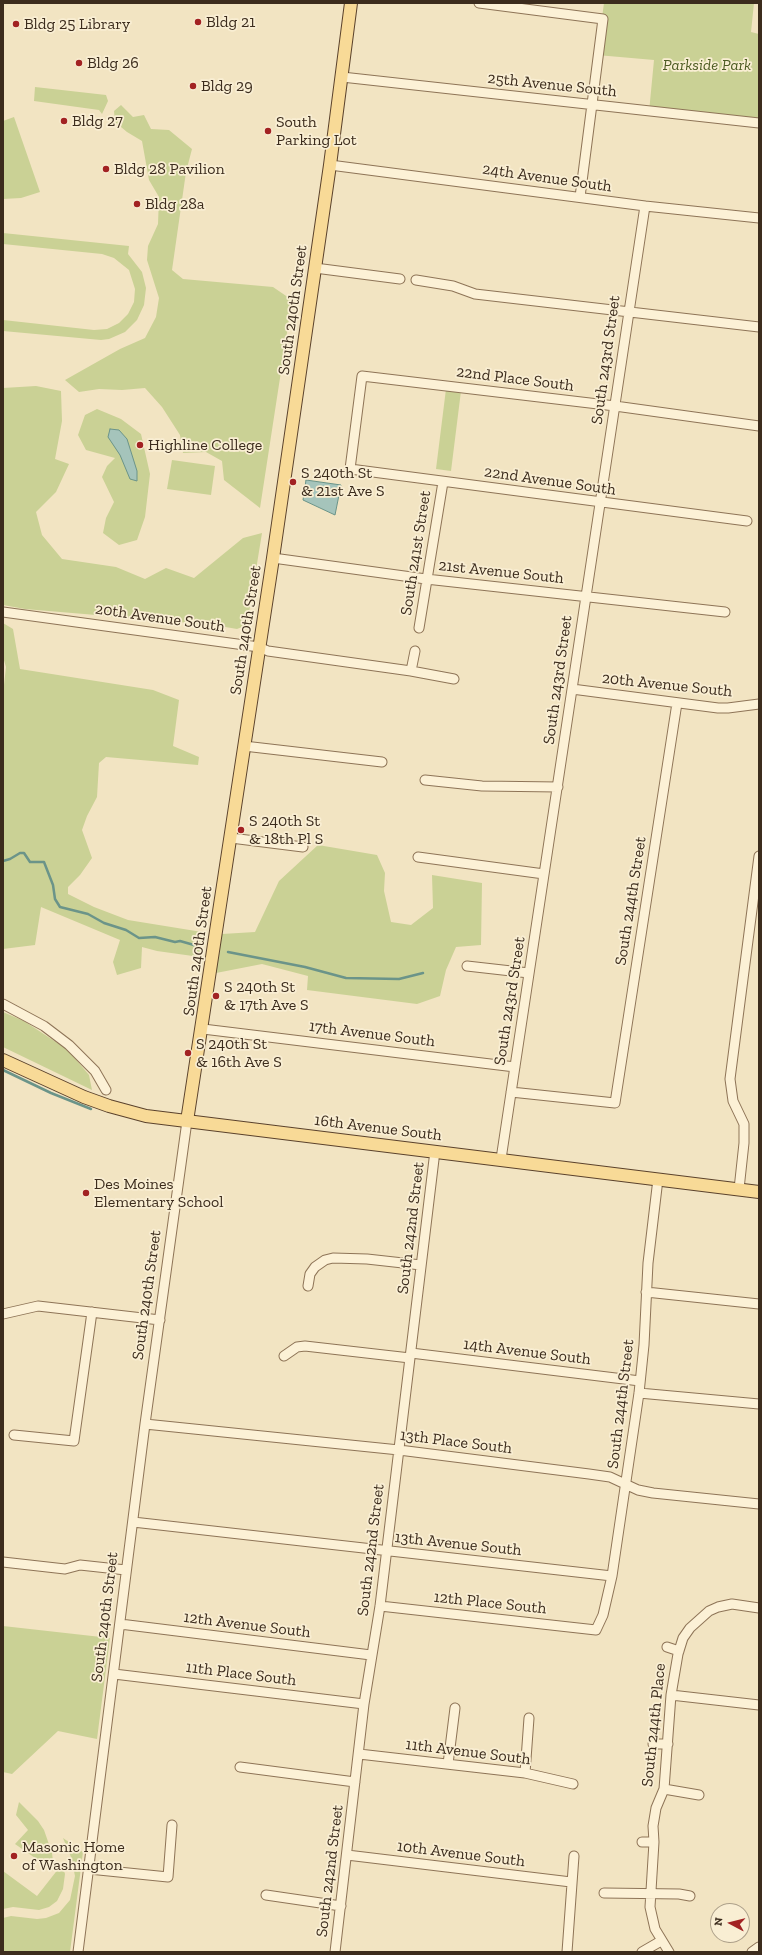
<!DOCTYPE html>
<html>
<head>
<meta charset="utf-8">
<style>
  body { margin:0 }
  #map { position:relative; width:762px; height:1955px; overflow:hidden; background:#f2e4c2; font-family:"Zilla Slab",serif }
  canvas { display:block }
  .frame { position:absolute; inset:0; border:4px solid #3c2c1d; pointer-events:none }
  .north { position:absolute; left:710px; top:1903px; width:40px; height:40px; box-sizing:border-box; background:#f9eed3; border:1px solid #ada08a; border-radius:50%; rotate:277deg; font-size:11px; font-weight:700; line-height:16px; text-align:center; color:#3c2c1d }
  .north::after { content:''; display:block; margin:auto; width:14px; height:18px; background:#a22222; clip-path:polygon(50% 0,100% 100%,50% 72%,0 100%) }
</style>
</head>
<body>
<div id="map">
<canvas width="762" height="1955"></canvas>
<div class="frame"></div>
<div class="north">N</div>
</div>
<script>
const ctx = document.querySelector('canvas').getContext('2d');
ctx.lineJoin = 'round';
function paint(path, color) {
  ctx.fillStyle = color;
  ctx.fill(path, 'evenodd');
}
function shape(rows) {
  const path = new Path2D();
  for (const r of rows) {
    path.moveTo(r[0], r[1]);
    for (let i = 2; i < r.length; i += 2) path.lineTo(r[i], r[i + 1]);
  }
  return path;
}
function strokePath(path, color, width, dash) {
  ctx.strokeStyle = color;
  ctx.lineWidth = width;
  ctx.lineCap = dash ? 'butt' : 'round';
  ctx.setLineDash(dash || []);
  ctx.stroke(path);
}
function label(font, color, halo, rows, align = 'center') {
  ctx.font = font + ' "Zilla Slab",serif';
  ctx.lineWidth = 3.5;
  ctx.setLineDash([]);
  ctx.textBaseline = 'middle';
  ctx.strokeStyle = halo;
  ctx.fillStyle = color;
  for (const [text, x, y, turn = 0] of rows) {
    ctx.save();
    ctx.translate(x, y);
    ctx.rotate((+turn || 0) * Math.PI / 180);
    ctx.textAlign = isNaN(turn) ? turn : align;
    if (halo) ctx.strokeText(text, 0, 0);
    ctx.fillText(text, 0, 0);
    ctx.restore();
  }
}
const green = shape([
  [604,3,754,3,751,32,759,34,759,123,649,112,654,60,597,55],
  [35,87,106,95,108,101,102,114,99,110,34,101],
  [121,105,133,117,144,115,151,129,169,130,192,149,186,172,172,270,183,279,273,287,292,300,260,508,224,480,222,461,206,452,183,453,180,435,162,407,145,388,122,390,99,389,79,392,65,380,120,349,145,338,156,317,159,298,147,260,148,246,158,224,159,197,149,180,142,141,127,132,115,122,114,111],
  [14,117,40,192,21,198,3,199,3,121],
  [3,233,129,246,128,254,142,272,146,288,144,305,137,320,125,332,109,339,101,340,3,331,3,320,94,330,107,329,119,323,128,314,134,302,135,289,129,270,114,258,102,254,3,244],
  [36,386,61,391,62,421,55,459,69,464,56,492,36,512,42,535,62,559,116,567,145,579,166,568,194,578,243,538,262,533,247,625,237,629,214,625,25,609,3,605,3,388],
  [446,389,461,391,451,471,436,469],
  [97,409,121,419,141,434,150,474,145,517,137,540,119,545,103,533,106,518,114,502,102,477,107,466,115,458,86,450,78,435,85,415],
  [172,460,215,466,211,495,167,489],
  [3,623,13,629,20,669,153,690,179,700,173,746,199,757,198,765,106,757,99,763,97,797,87,816,82,830,92,858,80,875,68,887,68,894,94,907,128,920,202,932,200,957,157,951,142,947,141,968,117,975,113,962,120,940,41,907,35,945,3,949,3,694,6,667,3,657],
  [318,845,377,855,385,873,384,891,391,922,411,925,433,908,432,875,482,883,481,945,456,947,446,970,440,996,417,1004,307,990,308,976,262,964,216,973,222,934,255,932,279,881],
  [3,1012,24,1021,68,1050,89,1075,92,1090,3,1047],
  [3,1626,110,1638,97,1739,58,1731,12,1774,3,1772],
  [19,1802,38,1821,44,1830,52,1853,53,1861,48,1867,15,1844,28,1830,16,1815],
  [63,1838,83,1852,70,1952,3,1952,3,1918,11,1916,37,1919,46,1918,59,1913,70,1900,75,1876,71,1857],
  [59,1868,63,1868,65,1874,63,1889,57,1901,49,1907,39,1910,13,1907,3,1909,3,1871,37,1896]
]);
const water = shape([
  [110,429,119,430,127,439,137,471,137,481,130,479,120,455,108,437,110,429],
  [306,480,341,485,335,515,303,500,306,480]
]);
const stream = shape([
  [3,861,10,859,20,853,24,853,30,862,44,862,53,885,55,899,60,907,88,914,104,923,126,930,139,938,155,937,175,942,180,941,201,947],
  [228,952,305,967,346,978,399,979,423,973],
  [3,1070,51,1093,91,1109]
]);
const minor = shape([
  [479,3,603,19,580,197],
  [342,77,759,123],
  [330,165,645,206,759,218],
  [315,268,400,279],
  [416,280,453,286,475,294,759,327],
  [747,521,350,469,362,376,615,406,759,426],
  [273,558,426,579,725,612],
  [3,612,259,647,268,651,411,671,454,679],
  [419,628,443,482],
  [411,671,415,651],
  [572,689,718,708,728,708,759,704],
  [244,746,382,762],
  [425,780,482,786,558,787],
  [231,838,303,847],
  [418,857,544,874],
  [467,966,529,973],
  [3,1004,44,1026,69,1045,95,1071,106,1090],
  [203,1029,515,1067],
  [511,1092,615,1103,677,703],
  [501,1159,645,206],
  [739,1189,744,1143,744,1124,733,1101,730,1079,759,856],
  [308,1286,310,1274,315,1267,325,1260,333,1258,367,1259,421,1265],
  [646,1292,759,1304],
  [3,1314,38,1306,160,1320],
  [411,1353,640,1381],
  [284,1356,297,1347,305,1346,410,1358],
  [639,1393,759,1404],
  [145,1424,399,1450,589,1474,610,1477,638,1490,653,1493,759,1504],
  [14,1435,74,1441,92,1312],
  [133,1522,612,1576],
  [3,1562,65,1569,80,1565,126,1570],
  [380,1606,596,1630,603,1615,612,1576,639,1393,644,1345,648,1263,658,1179],
  [120,1624,371,1655],
  [667,1647,679,1651],
  [114,1674,364,1704],
  [671,1695,759,1705],
  [653,1744,668,1744],
  [359,1754,525,1773,573,1784],
  [448,1764,455,1708],
  [240,1767,355,1782],
  [525,1773,529,1718],
  [664,1789,699,1795],
  [642,1842,654,1842],
  [347,1855,571,1882],
  [89,1869,168,1877,172,1825],
  [604,1893,679,1894,690,1896],
  [266,1895,341,1906],
  [78,1952,145,1424,187,1121],
  [335,1952,364,1704,380,1606,435,1151],
  [567,1952,574,1856],
  [642,1952,661,1941],
  [669,1952,655,1929,650,1907,654,1842,653,1826,656,1808,664,1789,671,1695,678,1654,683,1638,690,1628,709,1611,718,1607,732,1604,759,1608],
  [752,1952,759,1947]
]);
const major = shape([
  [3,1060,84,1097,109,1106,146,1116,759,1192],
  [187,1121,273,558,330,165,351,3]
]);
const markers = [
  [198,22,4,"#a22222"],
  [16,24,4,"#a22222"],
  [79,63,4,"#a22222"],
  [193,86,4,"#a22222"],
  [64,121,4,"#a22222"],
  [268,131,4,"#a22222"],
  [106,169,4,"#a22222"],
  [137,204,4,"#a22222"],
  [140,445,4,"#a22222"],
  [293,482,4,"#a22222"],
  [241,830,4,"#a22222"],
  [216,996,4,"#a22222"],
  [188,1053,4,"#a22222"],
  [86,1193,4,"#a22222"],
  [14,1856,4,"#a22222"]
];
const poiNames = [
  ["Bldg 21",206,22],
  ["Bldg 25 Library",24,24],
  ["Bldg 26",87,63],
  ["Bldg 29",201,86],
  ["Bldg 27",72,121],
  ["South",276,122],
  ["Parking Lot",276,140],
  ["Bldg 28 Pavilion",114,169],
  ["Bldg 28a",145,204],
  ["Highline College",148,445],
  ["S 240th St",301,473],
  ["& 21st Ave S",301,491],
  ["S 240th St",249,821],
  ["& 18th Pl S",249,839],
  ["S 240th St",224,987],
  ["& 17th Ave S",224,1005],
  ["S 240th St",196,1044],
  ["& 16th Ave S",196,1062],
  ["Des Moines",94,1184],
  ["Elementary School",94,1202],
  ["Masonic Home",22,1847],
  ["of Washington",22,1865]
];
const parkNames = [
  ["Parkside Park",707,65]
];
const streetNames = [
  ["25th Avenue South",552,85,6],
  ["24th Avenue South",547,178,8],
  ["South 240th Street",293,310,-82],
  ["South 243rd Street",606,360,-82],
  ["22nd Place South",515,379,7],
  ["22nd Avenue South",550,481,8],
  ["South 241st Street",416,553,-81],
  ["21st Avenue South",501,572,6],
  ["20th Avenue South",160,618,8],
  ["South 240th Street",246,630,-81],
  ["South 243rd Street",558,680,-82],
  ["20th Avenue South",667,685,6],
  ["South 244th Street",631,901,-81],
  ["South 240th Street",198,951,-82],
  ["South 243rd Street",510,1001,-81],
  ["17th Avenue South",372,1034,7],
  ["16th Avenue South",378,1128,7],
  ["South 242nd Street",411,1228,-83],
  ["South 240th Street",147,1295,-82],
  ["14th Avenue South",527,1352,7],
  ["South 244th Street",621,1404,-83],
  ["13th Place South",456,1442,7],
  ["13th Avenue South",458,1544,6],
  ["South 242nd Street",371,1550,-83],
  ["12th Place South",490,1603,6],
  ["South 240th Street",105,1617,-83],
  ["12th Avenue South",247,1625,7],
  ["11th Place South",241,1674,7],
  ["South 244th Place",654,1725,-84],
  ["11th Avenue South",468,1752,7],
  ["10th Avenue South",461,1854,7],
  ["South 242nd Street",330,1871,-83]
];
paint(green, '#cad195');
paint(water, '#a5c4bb');
strokePath(water, '#6b9489', 1);
strokePath(stream, '#6b9489', 2.5);
strokePath(minor, '#8e7457', 11);
strokePath(major, '#5b422c', 14);
strokePath(minor, '#fcf1d6', 9);
strokePath(major, '#f8da97', 12);
for (const [x, y, r, color] of markers) {
  const dot = new Path2D();
  dot.arc(x, y, r, 0, 2 * Math.PI);
  ctx.fillStyle = color;
  ctx.fill(dot);
  strokePath(dot, '#f9eed3', 1.5);
}
label('16px', '#3c2c1d', '#f9eed3', poiNames, 'left');
label('italic 16px', '#4c5b22', '#f9eed3', parkNames);
label('16px', '#3c2c1d', '#f9eed3', streetNames);
</script>
</body>
</html>
